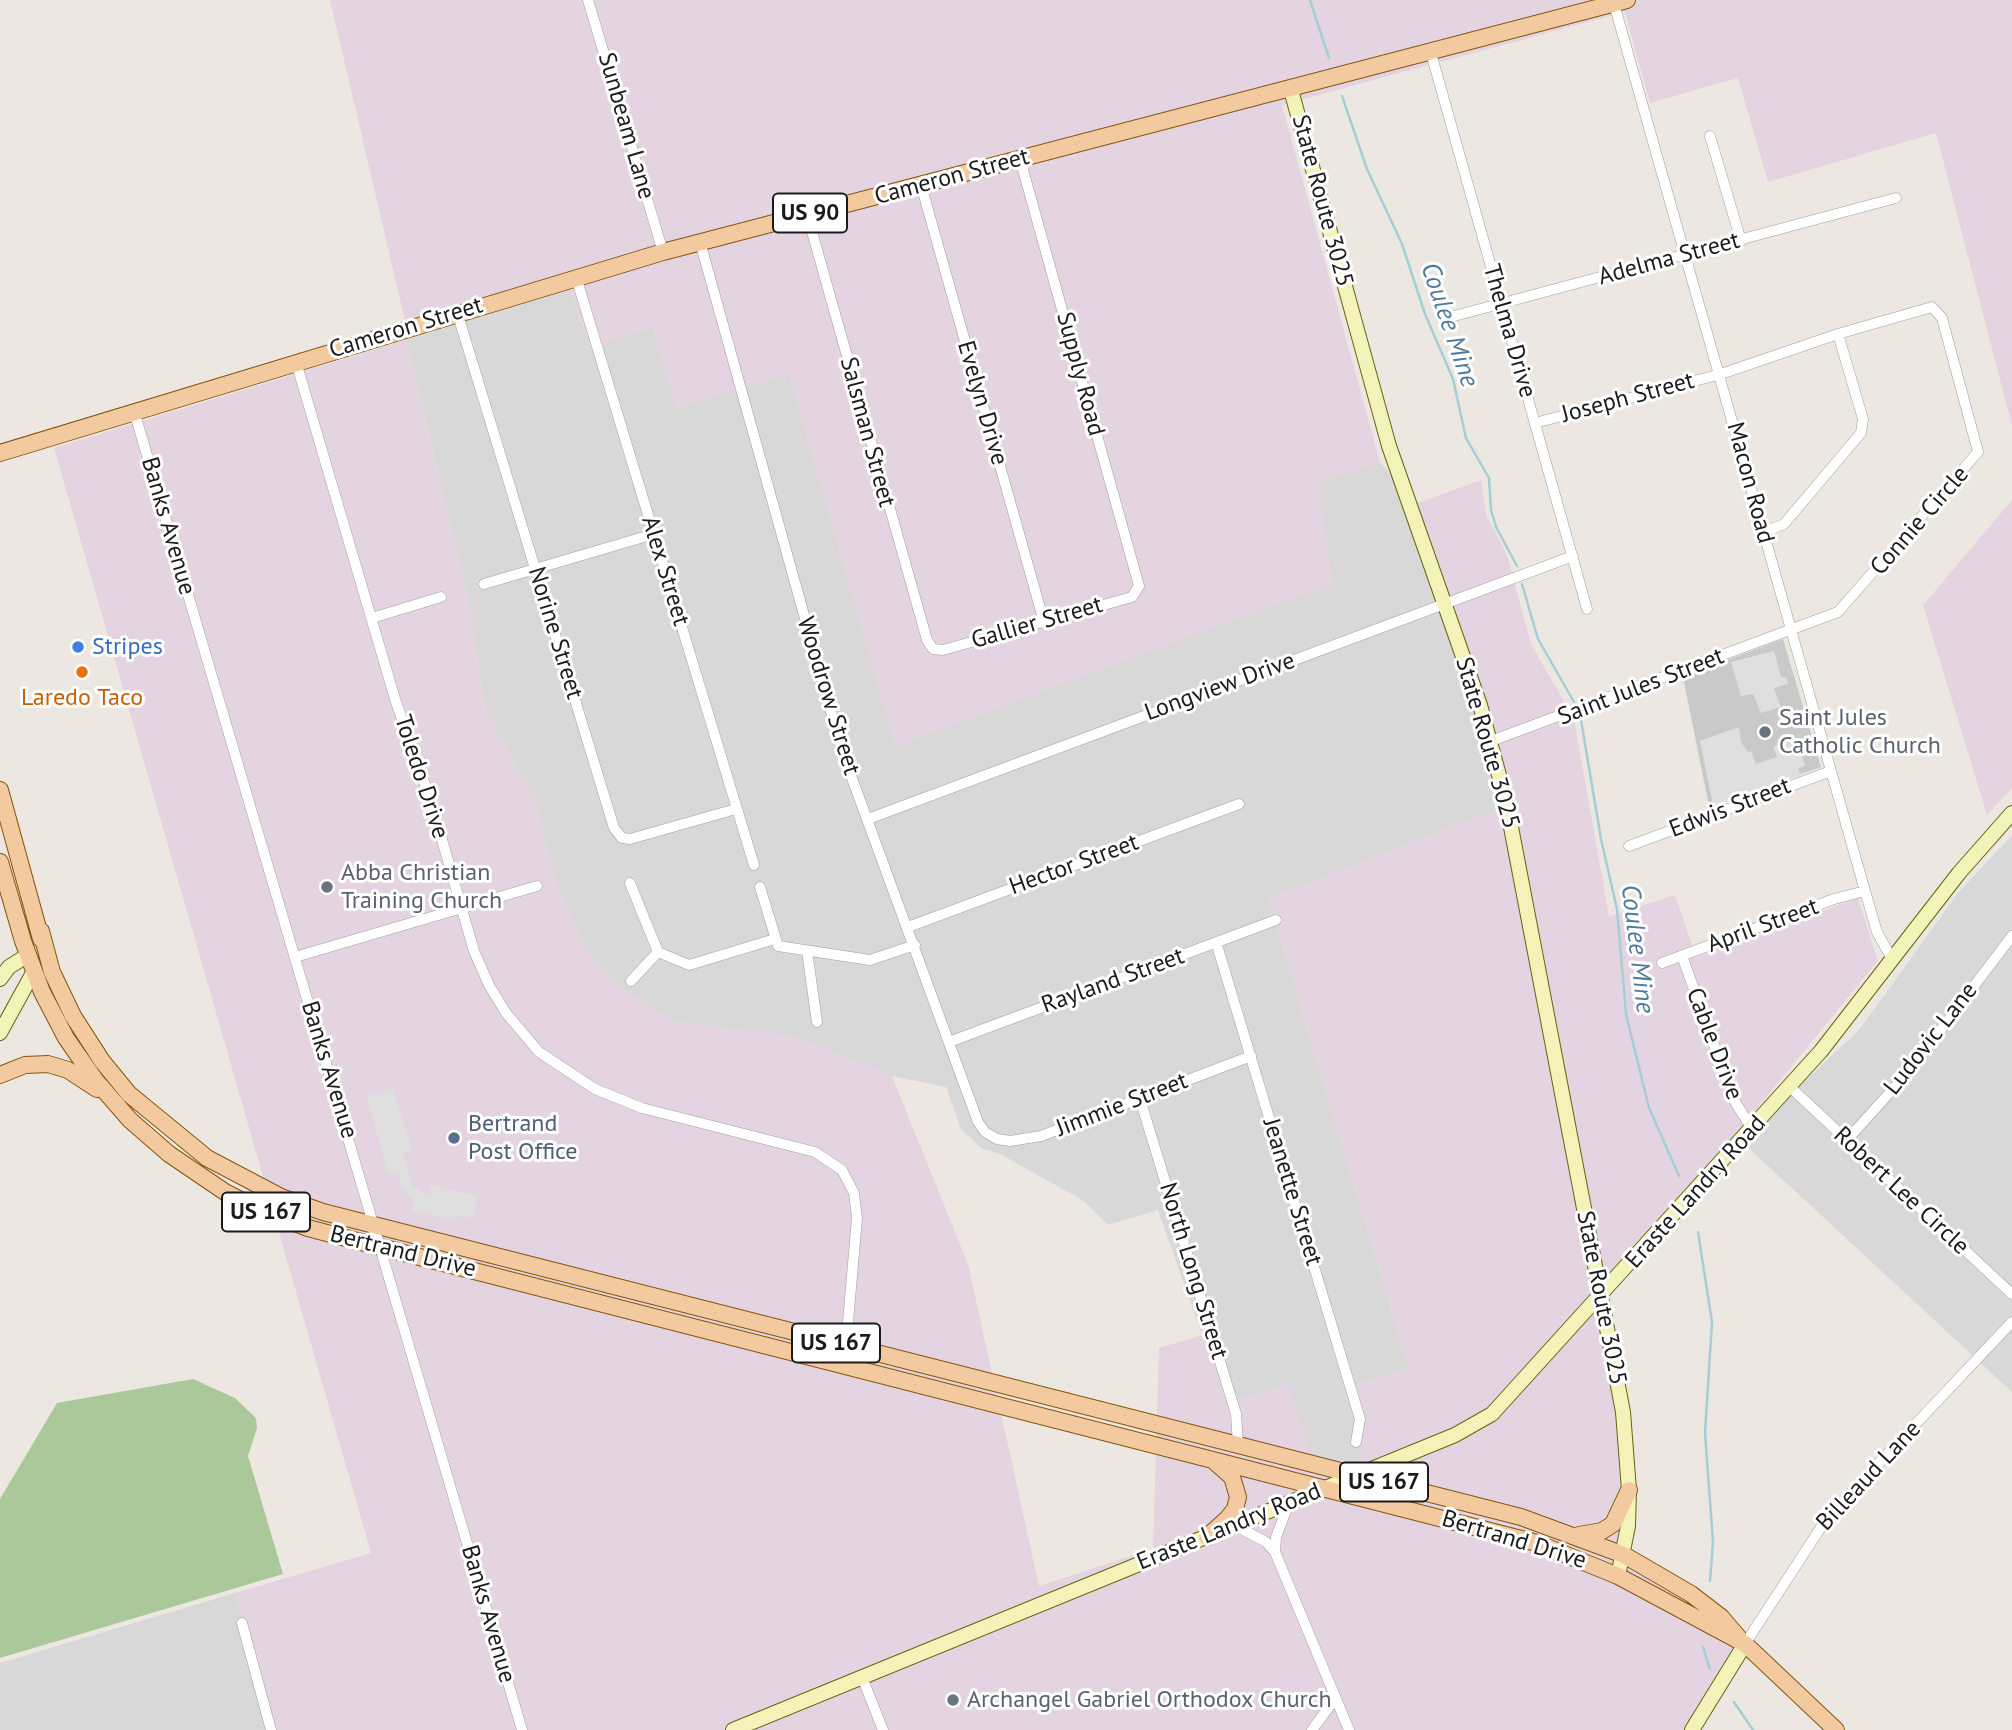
<!DOCTYPE html>
<html>
<head>
<meta charset="utf-8">
<style>
  body { margin:0 }
  canvas { display:block; background:#ece8e1 }
</style>
</head>
<body>
<canvas width="2012" height="1730"></canvas>
<script>
const ctx = document.querySelector('canvas').getContext('2d');
ctx.lineJoin = 'round';
function paint(path, color) {
  ctx.fillStyle = color;
  ctx.fill(path, 'evenodd');
}
function shape(rows) {
  const path = new Path2D();
  for (const r of rows) {
    path.moveTo(r[0], r[1]);
    for (let i = 2; i < r.length; i += 2) path.lineTo(r[i], r[i + 1]);
  }
  return path;
}
function strokePath(path, color, width, dash) {
  ctx.strokeStyle = color;
  ctx.lineWidth = width;
  ctx.lineCap = dash ? 'butt' : 'round';
  ctx.setLineDash(dash || []);
  ctx.stroke(path);
}
function label(font, color, halo, rows, align = 'center') {
  ctx.font = font + ' "PT Sans",sans-serif';
  ctx.lineWidth = 6;
  ctx.setLineDash([]);
  ctx.textBaseline = 'middle';
  ctx.strokeStyle = halo;
  ctx.fillStyle = color;
  for (const [text, x, y, turn = 0] of rows) {
    ctx.save();
    ctx.translate(x, y);
    ctx.rotate((+turn || 0) * Math.PI / 180);
    ctx.textAlign = isNaN(turn) ? turn : align;
    if (halo) ctx.strokeText(text, 0, 0);
    ctx.fillText(text, 0, 0);
    ctx.restore();
  }
}
const residential = shape([
  [571,289,589,346,653,327,677,407,789,373,896,746,1317,481,1380,462,1415,504,1497,810,1269,899,1409,1369,1344,1388,1363,1454,1358,1464,1310,1455,1226,1403,1158,1210,1108,1225,1084,1201,1002,1155,981,1148,961,1129,946,1087,892,1076,797,1038,672,1021,619,987,585,948,556,884,533,795,485,710,466,589,406,340],
  [2012,835,2012,1392,1741,1141,1859,1030,1958,893],
  [235,1593,274,1730,0,1730,0,1663]
]);
const industrial = shape([
  [330,0,2012,0,2012,426,1936,133,1768,182,1738,78,1650,103,1625,12,1282,105,1380,462,1317,481,1333,583,896,746,789,374,677,407,653,327,589,347,566,273,405,321],
  [406,340,466,589,485,710,533,795,556,884,585,948,619,987,672,1021,797,1038,892,1076,968,1264,1039,1586,1153,1549,1159,1348,1203,1335,1226,1403,1288,1384,1310,1455,1358,1464,1363,1454,1343,1388,1409,1369,1269,899,1497,810,1415,504,1481,480,1486,514,1507,555,1531,644,1574,719,1609,916,1675,895,1696,957,1858,898,1878,961,1602,1297,1623,1412,1624,1555,1745,1644,1685,1730,274,1730,235,1593,371,1553,54,448],
  [2012,500,2012,788,1987,815,1923,605]
]);
const religious = shape([
  [1783,639,1821,767,1709,806,1683,677]
]);
const forest = shape([
  [193,1379,235,1398,256,1418,257,1428,248,1456,283,1574,0,1658,0,1499,57,1403]
]);
const parking = shape([
  [1774,651,1781,677,1786,677,1788,684,1774,688,1781,707,1761,713,1753,694,1741,696,1731,662],
  [1739,727,1741,742,1748,752,1751,751,1756,764,1777,757,1773,747,1794,740,1799,746,1805,766,1798,768,1800,775,1713,805,1700,741],
  [393,1088,412,1150,403,1153,413,1186,427,1195,431,1185,478,1196,473,1218,456,1215,454,1221,412,1211,414,1202,402,1188,397,1172,388,1174,367,1096]
]);
const stream = shape([
  [1310,0,1329,58],
  [1342,96,1367,169,1402,244,1425,314,1453,379,1466,438,1489,478,1491,510,1496,527,1517,566],
  [1522,584,1538,639,1574,702],
  [1581,720,1601,839,1617,909,1626,1014,1649,1108,1679,1176],
  [1698,1232,1712,1322,1705,1433,1713,1542,1710,1581],
  [1703,1647,1710,1669],
  [1734,1702,1753,1730]
]);
const street = shape([
  [588,0,663,252],
  [1614,4,1865,891,1877,932,1892,959],
  [1431,53,1587,609],
  [1710,136,1741,241],
  [921,185,1044,622],
  [807,214,927,640,933,649,943,650,1132,597,1139,586,1020,159],
  [700,242,842,751,978,1122,985,1132,997,1139,1010,1141,1041,1136,1251,1056],
  [576,277,754,865],
  [457,312,614,828,622,838,630,839,736,809],
  [1443,319,1896,198],
  [296,362,395,699,432,805,474,951,489,985,506,1013,539,1052,595,1089,642,1108,815,1152,842,1170,854,1193,857,1218,846,1345],
  [134,411,522,1730],
  [1764,532,1784,524,1861,433,1863,419,1838,334],
  [484,584,654,534],
  [372,618,441,597],
  [1491,741,1838,612,1978,452,1942,318,1932,307,1838,334,1721,374,1535,423],
  [868,819,1573,556],
  [1629,846,1831,771],
  [630,883,658,952,631,981],
  [760,887,778,946,870,960,915,945],
  [908,927,1239,804],
  [1216,942,1360,1419,1356,1442],
  [807,951,817,1022],
  [658,952,689,965,775,939],
  [1682,956,1734,1100,1752,1129],
  [295,957,537,886],
  [1662,963,1834,899,1865,891],
  [949,1042,1276,920],
  [1790,1087,2012,1294],
  [1140,1099,1236,1414,1238,1444],
  [1847,1140,1911,1069,2012,936],
  [1234,1525,1266,1542,1275,1552,1349,1730],
  [1275,1552,1276,1537,1289,1503],
  [242,1623,271,1730],
  [1745,1644,1827,1518,2012,1322],
  [862,1677,883,1730],
  [1312,1730,1334,1700]
]);
const secondary = shape([
  [1291,90,1389,446,1480,705,1506,801,1623,1412,1629,1490,1628,1526,1618,1576],
  [0,979,9,967,28,955],
  [0,1033,34,971],
  [733,1730,1455,1435,1492,1414,1821,1051,1959,873,2012,813],
  [1692,1730,1745,1644]
]);
const primary = shape([
  [0,453,663,252,1627,0],
  [0,790,41,939],
  [0,862,23,941,42,992,66,1038,96,1081,130,1120,169,1154,225,1192,258,1209,308,1228,357,1241,1537,1543,1618,1576,1745,1644,1836,1730],
  [41,931,52,972,73,1016,102,1061,129,1094,207,1158,281,1197,323,1212,1521,1517,1624,1555,1691,1594,1721,1617,1739,1638],
  [0,1075,25,1065,48,1064,68,1070,97,1089],
  [1579,1535,1602,1531,1613,1524,1629,1490],
  [1207,1537,1227,1519,1235,1509,1238,1497,1232,1477,1216,1463]
]);
const markers = [
  [78,647,7,"#3f7fe0"],
  [82,672,7,"#e8710a"],
  [1765,732,7,"#6b7280"],
  [327,887,7,"#6b7280"],
  [454,1138,7,"#5c6f8a"],
  [953,1700,7,"#6b7280"]
];
const shields = [
  [810,213,74],
  [266,1212,88],
  [836,1343,88],
  [1384,1482,88]
];
const shieldNames = [
  ["US 90",810,213],
  ["US 167",266,1212],
  ["US 167",836,1343],
  ["US 167",1384,1482]
];
const streetNames = [
  ["Sunbeam Lane",626,126,74],
  ["Cameron Street",952,177,-15],
  ["State Route 3025",1322,201,75],
  ["Adelma Street",1669,259,-15],
  ["Cameron Street",406,328,-17],
  ["Thelma Drive",1509,331,74],
  ["Supply Road",1080,374,75],
  ["Joseph Street",1628,398,-15],
  ["Evelyn Drive",982,403,74],
  ["Salsman Street",867,432,75],
  ["Macon Road",1750,483,75],
  ["Connie Circle",1920,521,-49],
  ["Banks Avenue",168,526,74],
  ["Alex Street",665,571,73],
  ["Gallier Street",1037,623,-16],
  ["Norine Street",555,633,73],
  ["Longview Drive",1220,687,-20],
  ["Saint Jules Street",1641,687,-21],
  ["Woodrow Street",828,696,73],
  ["State Route 3025",1487,743,74],
  ["Toledo Drive",421,777,72],
  ["Edwis Street",1730,808,-21],
  ["Hector Street",1074,865,-20],
  ["April Street",1763,926,-20],
  ["Rayland Street",1113,981,-20],
  ["Ludovic Lane",1931,1039,-52],
  ["Cable Drive",1714,1044,69],
  ["Banks Avenue",329,1070,73],
  ["Jimmie Street",1122,1105,-21],
  ["Robert Lee Circle",1901,1191,43],
  ["Jeanette Street",1292,1192,73],
  ["Eraste Landry Road",1696,1192,-48],
  ["Bertrand Drive",403,1252,14],
  ["North Long Street",1193,1271,73],
  ["State Route 3025",1601,1298,79],
  ["Billeaud Lane",1869,1476,-47],
  ["Eraste Landry Road",1229,1527,-22],
  ["Bertrand Drive",1514,1540,17],
  ["Banks Avenue",488,1614,74]
];
const shopNames = [
  ["Stripes",92,647]
];
const foodNames = [
  ["Laredo Taco",82,698]
];
const worshipNames = [
  ["Saint Jules",1779,718],
  ["Catholic Church",1779,746],
  ["Abba Christian",341,873],
  ["Training Church",341,901],
  ["Archangel Gabriel Orthodox Church",967,1700]
];
const serviceNames = [
  ["Bertrand",468,1124],
  ["Post Office",468,1152]
];
const waterNames = [
  ["Coulee Mine",1449,325,71],
  ["Coulee Mine",1637,949,83]
];
paint(residential, '#d9d8d8');
paint(industrial, '#e4d4e2');
paint(religious, '#c9c9c9');
paint(forest, '#aac89a');
paint(parking, '#dfdfdf');
strokePath(stream, '#a5ced6', 2.5);
strokePath(street, '#9f9f9f', 11);
strokePath(secondary, '#62660e', 16);
strokePath(primary, '#85560d', 18);
strokePath(street, '#fff', 10);
strokePath(secondary, '#f3f2b8', 14);
strokePath(primary, '#f3caa0', 16);
for (const [x, y, r, color] of markers) {
  const dot = new Path2D();
  dot.arc(x, y, r, 0, 2 * Math.PI);
  ctx.fillStyle = color;
  ctx.fill(dot);
  strokePath(dot, '#fff', 2.5);
}
for (const [x, y, w] of shields) {
  const box = new Path2D();
  box.roundRect(x - w / 2, y - 19.5, w, 39, 5);
  ctx.fillStyle = '#fff';
  ctx.fill(box);
  strokePath(box, '#1b1b1b', 2);
}
label('bold 23px', '#1b1b1b', null, shieldNames);
label('24px', '#1b1b1b', '#fff', streetNames);
label('24px', '#366cbe', '#fff', shopNames, 'left');
label('24px', '#c56008', '#fff', foodNames);
label('24px', '#5b616d', '#fff', worshipNames, 'left');
label('24px', '#4e5e75', '#fff', serviceNames, 'left');
label('italic 26px', '#4e799a', '#fff', waterNames);
</script>
</body>
</html>
